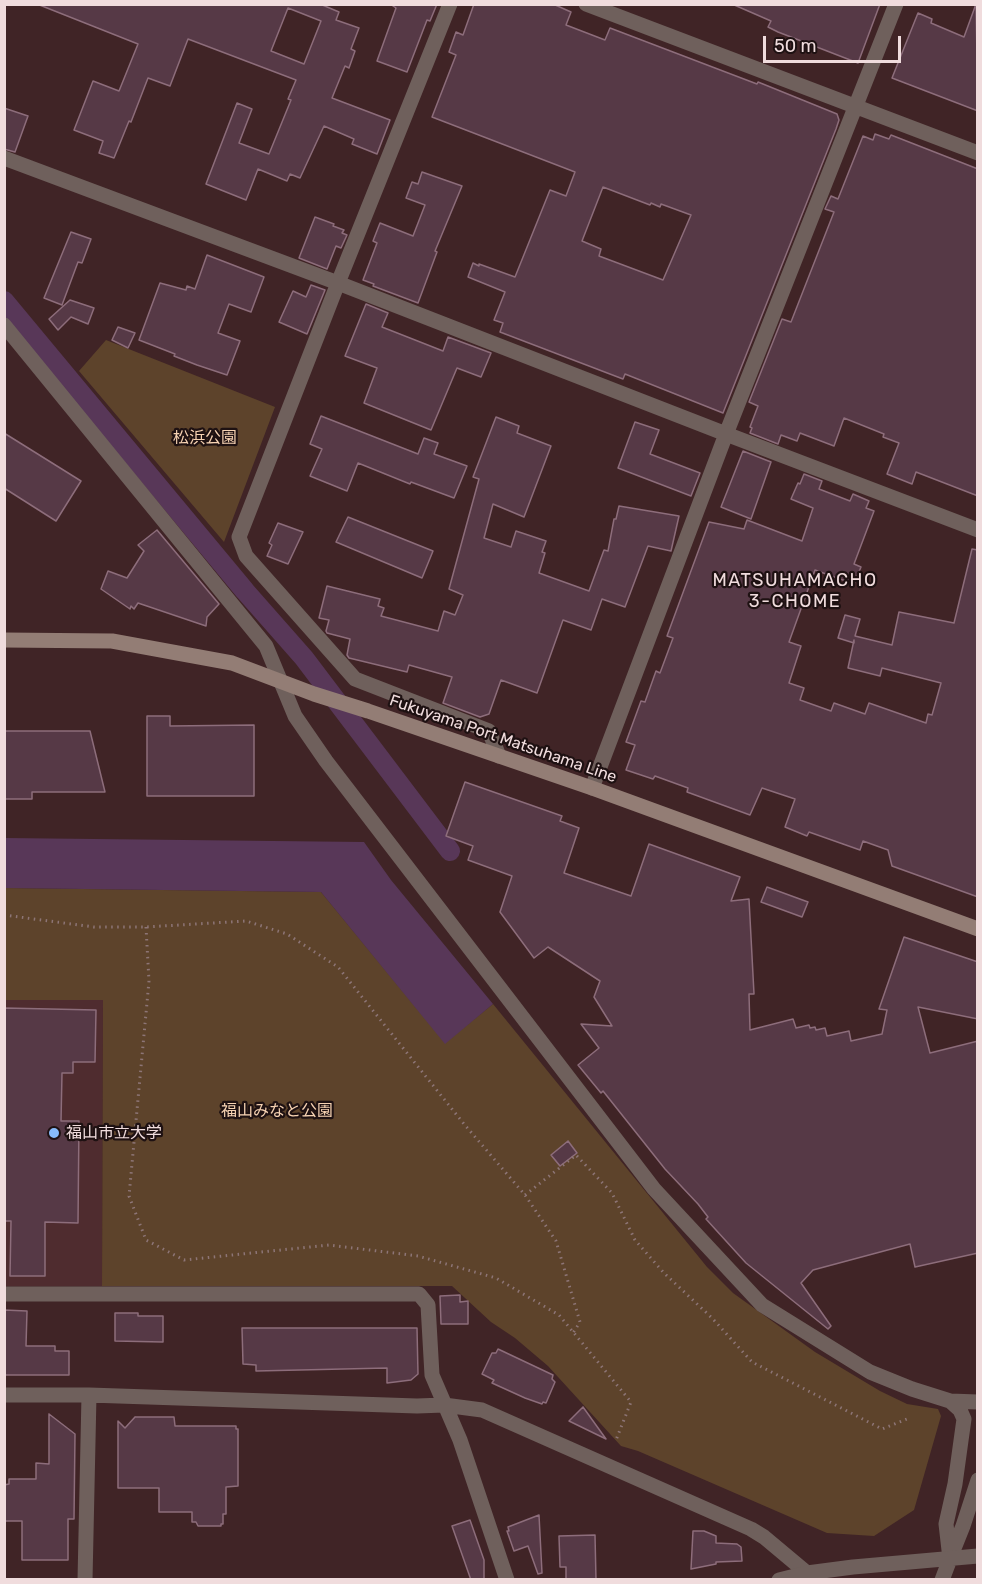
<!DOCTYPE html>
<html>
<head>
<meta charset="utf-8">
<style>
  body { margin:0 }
  #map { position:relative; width:982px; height:1584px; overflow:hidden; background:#402426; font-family:Rubik,sans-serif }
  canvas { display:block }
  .frame { position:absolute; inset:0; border:6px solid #f0dcdd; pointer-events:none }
  .scale { position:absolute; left:763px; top:36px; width:138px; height:27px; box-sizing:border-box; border:3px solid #f0dcdd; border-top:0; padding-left:8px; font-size:18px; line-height:21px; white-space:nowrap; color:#f0dcdd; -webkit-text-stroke:4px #1e1112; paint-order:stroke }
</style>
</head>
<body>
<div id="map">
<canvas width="982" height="1584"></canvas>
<div class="frame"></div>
<div class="scale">50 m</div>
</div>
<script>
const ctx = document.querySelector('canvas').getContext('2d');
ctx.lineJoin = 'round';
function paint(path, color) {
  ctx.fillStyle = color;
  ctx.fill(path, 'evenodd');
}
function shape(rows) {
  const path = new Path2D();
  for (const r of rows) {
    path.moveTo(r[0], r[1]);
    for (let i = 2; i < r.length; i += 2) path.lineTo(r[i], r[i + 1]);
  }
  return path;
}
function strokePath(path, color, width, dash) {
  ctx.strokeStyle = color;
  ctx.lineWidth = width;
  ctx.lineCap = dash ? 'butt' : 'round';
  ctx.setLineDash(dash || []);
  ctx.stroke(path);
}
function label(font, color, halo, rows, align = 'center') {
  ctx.font = font + ' Rubik,"Noto Sans JP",sans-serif';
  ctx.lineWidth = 4.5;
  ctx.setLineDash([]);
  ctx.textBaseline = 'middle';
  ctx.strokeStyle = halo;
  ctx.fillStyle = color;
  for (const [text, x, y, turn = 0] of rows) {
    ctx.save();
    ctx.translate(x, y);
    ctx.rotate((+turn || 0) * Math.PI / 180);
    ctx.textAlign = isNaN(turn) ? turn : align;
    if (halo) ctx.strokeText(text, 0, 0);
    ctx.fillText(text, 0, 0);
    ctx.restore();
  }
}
const built = shape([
  [4,1000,103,1000,102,1286,5,1286]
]);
const green = shape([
  [106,340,275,407,224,542,79,371],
  [4,888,321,892,445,1043,493,1004,707,1267,733,1293,815,1352,880,1391,907,1404,938,1409,941,1416,914,1510,874,1536,827,1533,638,1451,621,1446,548,1366,515,1338,491,1322,452,1286,102,1286,103,1000,5,1000]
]);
const water = shape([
  [5,838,364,842,391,880,493,1004,445,1044,321,892,5,888]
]);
const canal = shape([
  [4,301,245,591,304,658,450,851]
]);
const building = shape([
  [37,4,320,4,339,12,336,20,359,28,351,49,355,51,349,68,345,66,332,98,390,120,377,154,352,144,354,139,324,126,300,178,290,174,287,181,258,169,246,200,206,184,237,103,252,109,239,143,269,154,291,100,288,99,296,80,188,39,170,86,148,78,131,122,129,121,114,158,99,153,103,141,74,130,93,81,119,91,138,44,37,4],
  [288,8,321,21,304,64,271,51,288,8],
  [390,4,437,4,430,21,427,20,407,72,377,61,396,8,390,4],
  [474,4,553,4,571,12,566,25,605,40,610,28,757,84,758,82,837,114,839,120,836,129,723,413,625,374,623,379,500,332,503,323,494,320,505,292,468,277,473,263,479,266,479,264,515,277,550,190,566,196,575,172,432,117,456,55,449,52,456,32,463,35,474,4],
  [603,187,650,205,651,203,660,207,661,204,691,215,663,280,599,256,601,249,582,241,603,187],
  [732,4,880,4,858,63,778,32,768,27,771,21,732,4],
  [976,4,978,111,892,78,918,13,932,19,931,23,964,37,976,4],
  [4,108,28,116,15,152,4,149,4,108],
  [875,134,889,139,891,135,978,169,978,496,916,472,912,484,887,474,899,443,883,437,884,434,844,418,834,446,800,433,797,441,781,435,778,444,750,433,752,428,750,427,758,406,749,402,782,319,791,322,834,212,825,209,831,196,838,199,863,136,873,140,875,134],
  [422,172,462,186,435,251,437,252,418,303,373,286,374,284,363,280,377,243,373,241,380,223,413,236,425,205,406,198,412,182,418,184,422,172],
  [315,217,334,224,333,226,344,230,342,233,347,235,341,248,336,246,327,269,299,258,315,217],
  [71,232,91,239,82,263,78,262,62,305,44,298,71,232],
  [207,255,264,277,251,312,229,304,218,333,240,341,227,375,197,365,174,356,175,354,139,340,160,283,186,290,187,286,195,289,207,255],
  [311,285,325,290,307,334,279,322,293,291,306,297,311,285],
  [70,300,94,308,88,324,71,317,58,330,49,319,70,300],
  [366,304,388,313,382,327,443,351,448,337,491,353,481,377,457,368,431,430,364,403,377,368,345,356,366,304],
  [118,327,135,333,128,348,112,340,118,327],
  [321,416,418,454,424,438,438,443,434,454,467,466,454,498,411,482,410,484,358,463,347,491,310,476,322,449,310,444,321,416],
  [496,417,519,426,517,433,551,446,524,517,493,504,484,538,511,547,516,531,546,541,542,552,545,553,539,573,589,591,604,550,608,551,614,519,616,519,619,506,679,516,671,551,648,546,625,607,602,599,591,630,563,620,537,693,501,680,489,714,480,717,443,703,452,677,409,665,407,672,349,658,347,655,350,639,327,633,326,631,329,620,319,618,327,586,380,599,378,606,384,608,381,616,438,631,444,611,455,615,463,595,449,589,479,479,473,477,496,417],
  [635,422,659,430,650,454,700,473,691,496,618,468,635,422],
  [4,433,81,481,56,521,4,488,4,433],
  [743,451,771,462,751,519,721,507,743,451],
  [804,474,822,481,819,489,850,501,853,494,869,501,866,508,874,511,854,564,861,567,854,584,815,570,789,642,801,646,789,683,804,688,800,700,831,711,834,703,865,714,869,703,926,723,928,714,932,715,941,683,882,668,880,676,848,668,854,640,854,643,838,638,845,615,860,619,855,636,892,645,899,612,954,623,972,549,978,550,978,897,892,866,888,850,863,841,860,850,809,832,807,836,785,827,795,799,762,788,750,815,687,792,688,788,655,776,653,779,626,770,635,745,626,742,641,701,645,702,656,671,660,673,673,638,667,636,709,522,744,529,747,520,802,541,813,508,791,499,798,483,800,484,804,474],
  [348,517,433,551,422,578,336,542,348,517],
  [278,523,303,532,288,564,267,556,272,545,269,543,278,523],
  [157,530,219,604,207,617,206,626,138,603,134,609,131,606,130,609,101,589,108,571,127,578,144,551,138,545,157,530],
  [147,716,170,716,170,726,254,725,254,796,147,796,147,716],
  [4,731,90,731,105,792,32,792,32,799,4,799,4,731],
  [465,782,562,816,560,821,579,828,564,873,631,896,649,844,740,877,731,901,749,899,754,994,749,994,750,1030,793,1019,796,1028,809,1025,810,1028,815,1027,816,1030,825,1028,827,1036,849,1031,851,1041,882,1034,887,1010,879,1009,904,937,978,962,978,1019,918,1007,930,1053,978,1041,978,1253,915,1267,910,1244,813,1270,801,1283,831,1326,828,1329,746,1263,706,1219,708,1217,698,1204,665,1169,603,1091,601,1093,578,1065,599,1048,581,1024,612,1026,594,997,600,981,548,947,534,958,500,912,512,876,468,860,473,846,446,836,465,782],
  [767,887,808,902,802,917,761,902,767,887],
  [4,1008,96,1010,95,1062,73,1062,73,1073,62,1073,61,1121,79,1121,78,1223,45,1222,45,1276,10,1276,11,1221,4,1221,4,1008],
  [568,1141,577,1153,560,1166,551,1155,568,1141],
  [460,1295,460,1302,468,1301,468,1324,441,1324,440,1296,460,1295],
  [4,1310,27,1311,26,1346,55,1346,55,1351,69,1351,69,1375,4,1375,4,1310],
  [115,1313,138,1313,138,1316,163,1316,163,1342,115,1341,115,1313],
  [242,1328,417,1328,418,1374,411,1380,387,1383,387,1368,256,1371,256,1365,243,1364,242,1328],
  [498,1349,553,1375,552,1379,555,1382,546,1403,543,1402,542,1404,525,1398,492,1383,494,1380,482,1374,492,1353,496,1353,498,1349],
  [583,1407,606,1439,569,1421,583,1407],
  [49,1414,75,1434,74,1519,68,1519,68,1560,22,1560,22,1521,4,1521,4,1485,9,1484,9,1479,36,1479,36,1463,49,1464,49,1414],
  [135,1417,174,1417,175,1426,236,1426,236,1429,238,1429,238,1486,226,1487,226,1514,223,1514,223,1524,221,1524,221,1526,198,1526,196,1522,192,1522,192,1512,159,1512,159,1488,118,1488,118,1421,125,1428,135,1417],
  [539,1515,542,1573,538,1574,528,1546,514,1551,507,1531,509,1531,508,1527,539,1515],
  [470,1520,484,1560,484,1580,471,1580,452,1526,470,1520],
  [693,1531,704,1531,716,1536,716,1543,737,1544,741,1547,742,1561,716,1562,716,1564,691,1569,693,1531],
  [595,1535,596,1580,566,1580,566,1567,560,1567,559,1536,595,1535]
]);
const path = shape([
  [4,915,94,927,146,927,246,921,287,934,338,967,464,1124,525,1195,556,1241,580,1322,573,1333],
  [146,927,149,981,129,1196,146,1240,184,1260,329,1245,418,1256,496,1278,559,1315,631,1402,616,1440],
  [525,1195,576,1155,612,1193,635,1240,664,1273,712,1318,752,1362,882,1429,907,1419]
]);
const minor = shape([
  [450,4,338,283,239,537,246,556,355,679,489,731,499,756],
  [586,4,978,153],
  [4,158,338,283,726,434,978,530],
  [4,325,266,646,295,716,326,761,654,1189,762,1305,870,1372,912,1389,950,1401,960,1410,964,1419,955,1484,946,1524,950,1559],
  [592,788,726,434,896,4],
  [4,1294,419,1294,428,1305,432,1375,460,1440,507,1580],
  [4,1395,89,1395,417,1406,444,1405,482,1410,751,1529,764,1537,807,1573],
  [950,1401,978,1402],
  [951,1556,963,1526,978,1480],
  [85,1580,89,1395]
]);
const tertiary = shape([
  [779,1580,807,1573,853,1567,978,1556],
  [942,1580,950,1559]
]);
const secondary = shape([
  [4,640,112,641,232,663,314,694,368,711,592,788,978,929]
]);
const markers = [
  [54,1133,6,"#87bbfb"]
];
const parkNames = [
  ["松浜公園",205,438],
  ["福山みなと公園",277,1111]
];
const streetNames = [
  ["Fukuyama Port Matsuhama Line",503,739,19]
];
const poiNames = [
  ["福山市立大学",66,1133]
];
const neighbourhoodNames = [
  ["MATSUHAMACHO",795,581],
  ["3-CHOME",795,602]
];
paint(built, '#4f2c2f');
paint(green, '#5d432b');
paint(water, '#583758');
strokePath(canal, '#583758', 20);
paint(building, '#563946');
strokePath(building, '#8d6d7b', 1.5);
strokePath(path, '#8d7576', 3, [1.5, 4.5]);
strokePath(minor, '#6f605c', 15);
strokePath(tertiary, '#6f605c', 15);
strokePath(secondary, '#937d75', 15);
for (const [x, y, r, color] of markers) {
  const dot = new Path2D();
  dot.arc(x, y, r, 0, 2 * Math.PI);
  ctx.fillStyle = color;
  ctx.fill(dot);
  strokePath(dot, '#1e1112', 2);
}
label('16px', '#f6d2b2', '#1e1112', parkNames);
label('16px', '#f0dcdd', '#1e1112', streetNames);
label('16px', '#f0dcdd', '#1e1112', poiNames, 'left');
ctx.letterSpacing = '1.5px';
label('18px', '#f0dcdd', '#1e1112', neighbourhoodNames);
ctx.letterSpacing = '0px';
</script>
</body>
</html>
